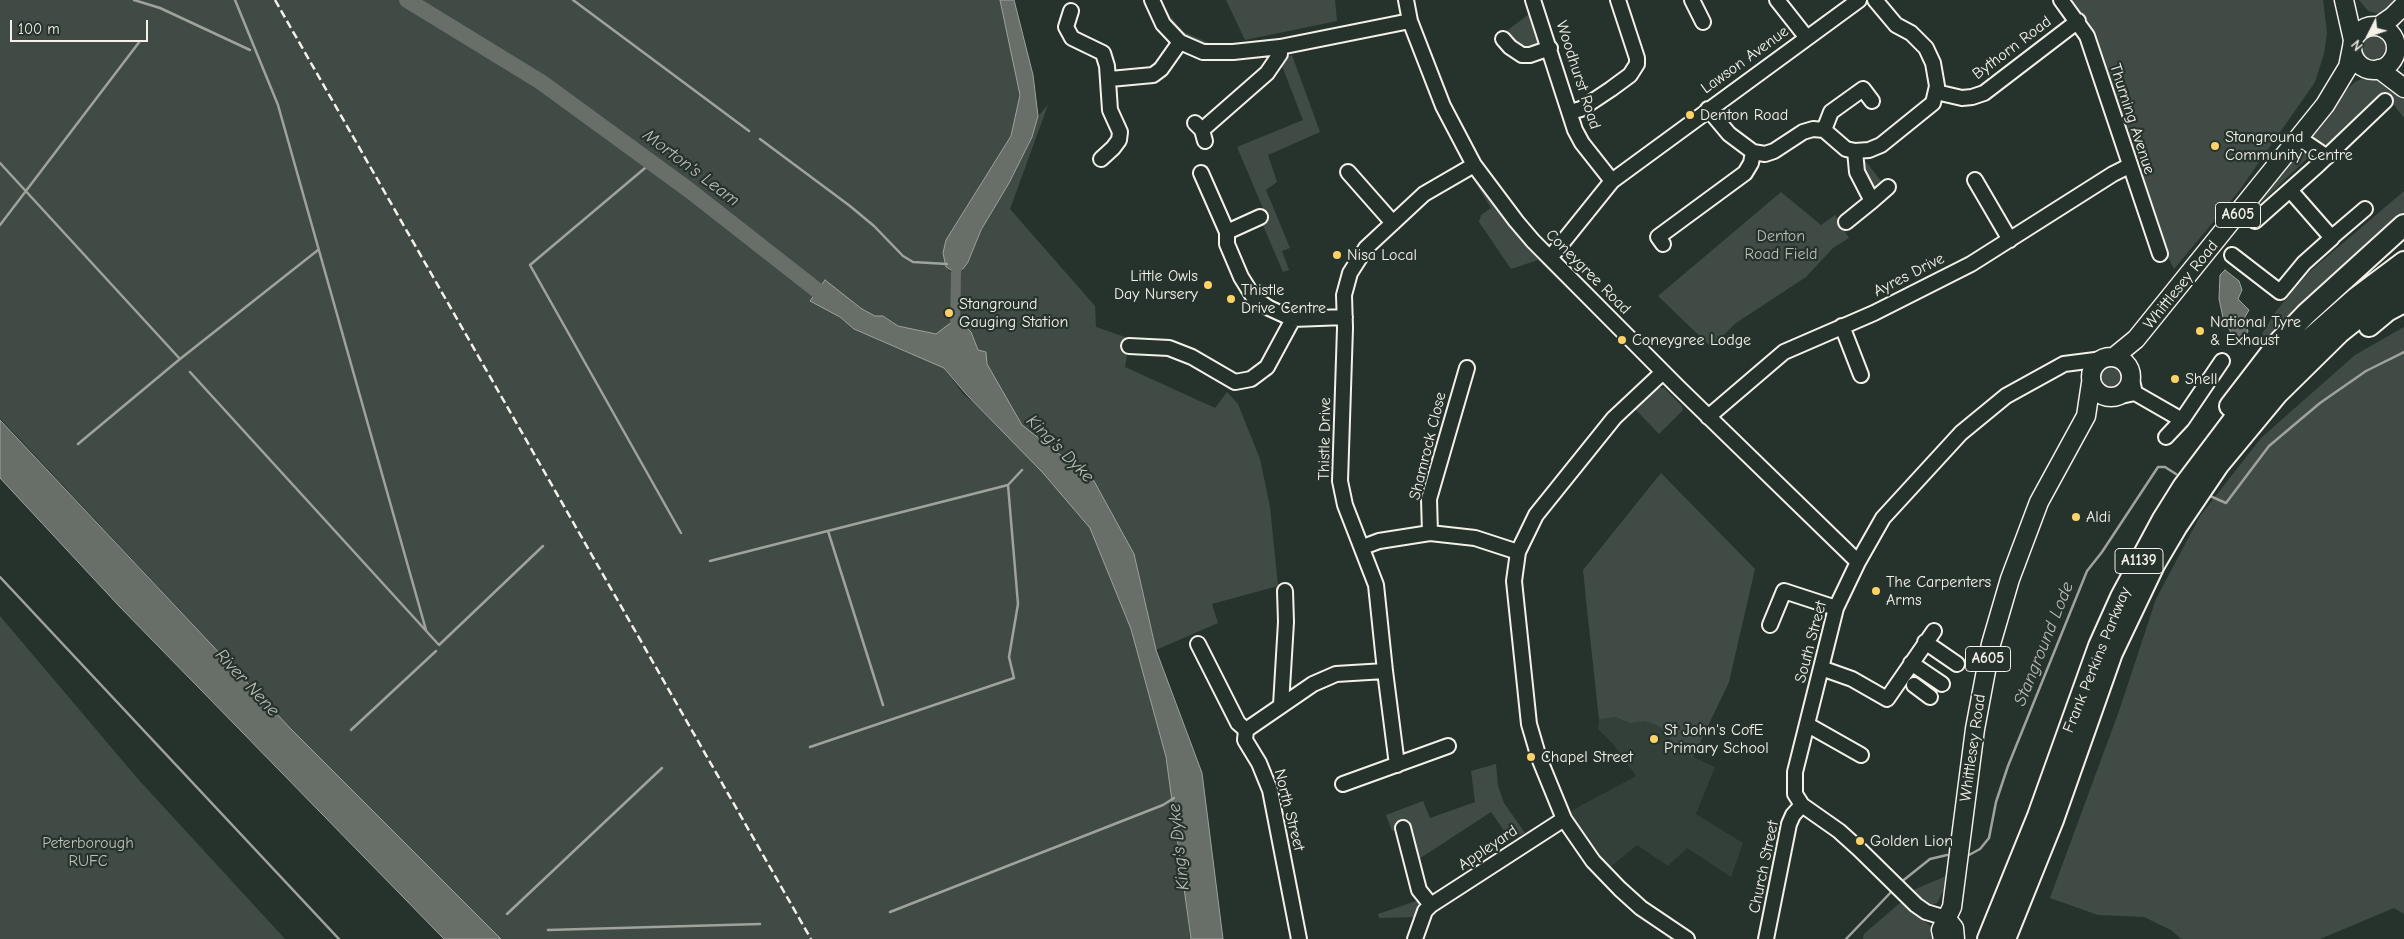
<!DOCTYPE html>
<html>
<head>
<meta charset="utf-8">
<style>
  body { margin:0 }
  #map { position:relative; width:2404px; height:939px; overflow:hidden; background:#26332d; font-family:"Comic Neue",sans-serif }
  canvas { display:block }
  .north { position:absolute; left:2344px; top:10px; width:50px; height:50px; -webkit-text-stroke:4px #26332d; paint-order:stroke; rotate:229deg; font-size:14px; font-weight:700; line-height:20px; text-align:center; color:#f4f1e8 }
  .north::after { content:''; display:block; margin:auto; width:18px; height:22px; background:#f4f1e8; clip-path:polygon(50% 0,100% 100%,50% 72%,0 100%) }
  .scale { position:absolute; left:10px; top:20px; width:138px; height:22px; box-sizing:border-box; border:2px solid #f4f1e8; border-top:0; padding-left:6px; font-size:15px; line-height:18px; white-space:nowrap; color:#f4f1e8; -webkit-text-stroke:4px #26332d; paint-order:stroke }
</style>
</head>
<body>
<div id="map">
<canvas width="2404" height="939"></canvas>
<div class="north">N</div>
<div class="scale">100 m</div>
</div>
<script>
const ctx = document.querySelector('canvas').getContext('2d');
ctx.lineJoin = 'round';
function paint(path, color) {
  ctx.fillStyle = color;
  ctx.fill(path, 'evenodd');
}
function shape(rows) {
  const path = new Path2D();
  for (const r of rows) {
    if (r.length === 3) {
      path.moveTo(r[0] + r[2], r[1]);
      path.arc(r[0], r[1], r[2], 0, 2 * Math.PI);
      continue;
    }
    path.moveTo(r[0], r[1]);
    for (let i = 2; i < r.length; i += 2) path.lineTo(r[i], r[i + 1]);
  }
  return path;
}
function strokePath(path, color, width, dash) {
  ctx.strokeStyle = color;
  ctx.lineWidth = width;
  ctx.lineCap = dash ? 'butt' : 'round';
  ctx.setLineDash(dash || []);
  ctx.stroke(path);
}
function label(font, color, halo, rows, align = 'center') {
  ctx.font = font + ' "Comic Neue",sans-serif';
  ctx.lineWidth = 4.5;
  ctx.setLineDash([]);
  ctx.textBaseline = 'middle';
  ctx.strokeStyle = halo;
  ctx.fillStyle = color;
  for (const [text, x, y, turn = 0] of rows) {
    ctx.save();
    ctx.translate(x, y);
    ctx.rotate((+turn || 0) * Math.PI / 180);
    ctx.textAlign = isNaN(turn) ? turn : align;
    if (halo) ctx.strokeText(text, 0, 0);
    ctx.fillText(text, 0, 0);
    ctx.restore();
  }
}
const built = shape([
  [1586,599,1729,682,1693,757,1715,767,1696,814,1743,843,1731,877,1687,848,1668,866,1637,845,1609,868,1592,848,1569,812,1636,776,1613,744,1598,729,1599,719]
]);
const green = shape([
  [0,0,1000,0,1020,95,1011,136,946,240,946,267,952,273,962,272,968,262,981,230,1009,183,1032,137,1038,116,1048,105,1010,209,1095,306,1096,327,1125,337,1128,349,1125,367,1215,408,1227,392,1238,404,1260,459,1270,507,1278,586,1212,604,1218,623,1156,650,1134,554,1094,481,1022,425,986,364,986,352,978,350,971,332,957,318,936,334,898,326,884,316,875,316,862,309,825,280,834,313,854,329,944,368,964,395,979,406,1043,473,1090,528,1131,629,1165,755,1176,821,1190,939,501,939,291,729,0,418],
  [1156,0,1161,0,1170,16,1184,32,1216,46,1203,49,1173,31],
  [1226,0,1335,0,1337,21,1245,40],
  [2072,0,2323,0,2327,33,2324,54,2315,82,2239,191,2174,269,2166,253,2093,30],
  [2359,0,2398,0,2392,7,2380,14,2368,11],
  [1532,12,1541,42,1536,48,1531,51,1516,47,1505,32],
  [2373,47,12],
  [1292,55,1320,132,1268,155,1277,182,1266,190,1290,248,1282,251,1289,270,1283,272,1262,223,1268,220,1237,147,1303,120,1280,61],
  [2373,74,2396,90,2404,98,2404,118,2391,101,2340,139,2334,139,2323,147,2308,134,2342,94,2355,82],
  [2301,144,2312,154,2256,207],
  [1863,158,1885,186,1872,189,1859,166],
  [1478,180,1496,207,1521,237,1646,362,1643,363,1538,260,1511,269,1479,222,1481,215,1491,208,1475,182],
  [2404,191,2404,216,2267,342,2262,334,2276,311,2309,272],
  [1781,192,1821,225,1835,215,1849,238,1833,248,1806,277,1736,323,1711,347,1658,296],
  [2404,327,2404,914,2394,908,2320,939,2181,939,2171,930,2144,917,2098,915,2050,898,2119,711,2156,599,2200,516,2261,438,2355,355],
  [2110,376,12],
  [1659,388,1664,388,1682,406,1683,410,1659,434,1635,409,1655,389],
  [1661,473,1755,569,1729,682,1693,757,1677,750,1666,732,1657,725,1645,721,1630,723,1616,717,1599,719,1586,599,1583,570],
  [0,616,138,779,285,939,0,939],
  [1496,764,1498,786,1504,803,1525,833,1510,839,1491,812,1419,859,1408,826,1392,831,1386,815,1423,801,1430,818,1475,802,1471,771],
  [1946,876,1944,890,1937,903,1931,905,1924,904,1911,891],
  [1419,900,1421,904,1416,917,1379,918,1378,914],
  [1901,902,1933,928,1938,939,1863,939,1864,934]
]);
const water = shape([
  [1000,0,1014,0,1033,75,1038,116,1032,137,1009,183,981,230,968,262,963,269,956,273,946,267,943,253,946,240,1011,136,1020,95,1000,0],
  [2225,270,2239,281,2242,290,2238,299,2249,310,2245,317,2248,332,2240,337,2233,335,2224,322,2219,299,2220,275,2225,270],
  [825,280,862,309,875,316,883,316,898,326,936,334,957,318,971,332,978,350,986,352,987,364,1022,425,1094,481,1134,554,1156,650,1202,773,1223,939,1191,939,1166,757,1131,629,1090,528,1043,473,966,394,944,368,854,329,840,317,810,301,825,280],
  [0,420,291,729,501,939,444,939,119,606,0,478,0,420]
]);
const stream = shape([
  [134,0,160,8,250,50],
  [235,0,278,105,426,630],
  [573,0,749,131],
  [760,139,850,206,874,226,903,256,913,262,947,264],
  [0,163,180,359,78,444],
  [651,163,530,265,681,533],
  [0,225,140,41],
  [180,359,318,250],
  [190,372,439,645,543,546],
  [2210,496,2226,503,2269,446,2320,403,2366,371,2404,352],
  [828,531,883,705],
  [710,561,1008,485],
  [0,577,339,939],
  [351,730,436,651],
  [810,747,1014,678,1009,657,1018,604,1008,485,1022,470],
  [1969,855,1980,849,1989,838,1996,802,2008,766,2087,571,2102,552,2158,467,2165,467,2176,474],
  [1900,883,1930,859,1947,855],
  [890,912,1163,805,1174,798],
  [507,914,662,768],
  [548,930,760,924],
  [1846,939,1894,889]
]);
const canal = shape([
  [955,330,956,273,959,262]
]);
const river = shape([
  [407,0,541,82,689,190,818,291,836,302]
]);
const minor = shape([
  [1152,0,1163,24,1180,42,1203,52,1233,52,1280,47,1410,21],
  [1406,0,1410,21,1443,106,1474,165,1516,221,1533,241,1678,387,1858,562],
  [1533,0,1575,130,1582,143,1612,181],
  [1692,0,1703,22],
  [1777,0,1807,38],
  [2061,0,2087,36,2160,254],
  [1071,11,1066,27,1072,38,1103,53,1107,66,1110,110,1120,132,1119,140,1113,148,1101,159],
  [1503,39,1510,47,1522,55,1530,55,1550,48],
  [1110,79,1153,75,1161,69,1180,42],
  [1936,92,1962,98,1972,97,1984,93,2078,21],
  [1708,109,1729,134,1753,152,1765,154,1774,151,1803,132,1813,129,1824,130,1846,149,1855,151,1869,150,1881,145,1933,103,1937,86,1933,63,1926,48,1911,33,1896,25,1875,0],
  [1570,112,1581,109,1611,89,1630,75,1637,64,1637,58,1618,0],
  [1195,123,1202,130,1205,141],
  [1202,130,1267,73,1280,54,1280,47],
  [1824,130,1831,112,1863,89,1872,101],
  [2299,138,2327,157],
  [1348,172,1393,223],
  [1201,173,1227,232,1260,217],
  [1975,180,2010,240],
  [1872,201,1888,187],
  [2255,221,2318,165,2385,101],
  [1846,222,1872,201,1857,172,1855,151],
  [1227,232,1227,244,1241,277,1254,298,1269,308,1293,319,1345,317],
  [2331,238,2365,209],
  [1663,244,1658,237,1745,173,1751,163,1753,152],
  [2232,255,2280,292,2304,263,2332,238,2290,190],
  [1550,258,1612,181,1859,0],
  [1842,326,1861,375],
  [1129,346,1169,348,1192,357,1235,382,1251,379,1267,367,1293,319],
  [1663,372,1614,418,1536,515,1518,552,1514,581,1529,724,1539,758,1564,819,1593,861,1620,889,1641,908,1687,939],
  [2131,377,2135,393],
  [2116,397,2135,393,2182,420],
  [1708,417,1784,352,1874,313,1971,264,2113,174,2129,166],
  [2166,437,2182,420,2222,361],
  [1430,533,1429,499,1467,368],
  [1363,547,1379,541,1430,533,1475,538,1518,552],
  [1770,625,1784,591,1836,608],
  [1925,642,1957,664],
  [1198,644,1238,723,1246,730],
  [1911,663,1942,684],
  [1821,668,1852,679,1887,699,1934,631],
  [1914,685,1930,697],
  [1281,705,1286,622,1285,591],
  [1808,725,1861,755],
  [1246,730,1245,740,1259,763,1270,790,1299,939],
  [1246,730,1313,684,1336,674,1385,671],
  [1397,765,1385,671,1376,585,1345,505,1340,481,1345,328,1344,295,1350,273,1366,248,1424,194,1474,165],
  [1343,784,1448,746],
  [1403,828,1419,890,1431,905,1564,819],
  [1946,918,1926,912,1916,905,1859,849,1839,831,1802,805,1795,794,1795,772,1836,608,1858,562,1883,518,1961,433,2006,396,2064,364,2103,359],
  [1415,939,1425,911,1431,905],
  [1766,939,1789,824,1793,815,1802,805]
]);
const major = shape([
  [2344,0,2353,40],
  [2379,26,2392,17,2404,5],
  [2374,48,22],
  [2379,69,2404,88],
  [2111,377,20],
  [2114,357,2136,339,2325,105,2348,67,2352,47],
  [1946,918,1954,928,1955,939],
  [1943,939,1941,930,1952,907,1975,729,1991,644,2010,579,2039,502,2086,416,2091,383]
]);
const highway = shape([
  [2369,326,2387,311,2404,302],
  [2230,406,2280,341,2306,314,2404,225],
  [1988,939,2038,816,2099,646,2121,597,2163,519,2183,487,2232,422,2296,351,2356,298,2404,262],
  [2005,939,2053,820,2112,653,2154,565,2177,526,2219,464,2277,394,2339,333,2404,281]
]);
const rail = shape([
  [275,0,811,939]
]);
const markers = [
  [1690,115,5,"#ffd166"],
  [2215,146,5,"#ffd166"],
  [1337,255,5,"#ffd166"],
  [1208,285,5,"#ffd166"],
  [1231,299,5,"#ffd166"],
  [949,313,5,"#ffd166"],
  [2200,331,5,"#ffd166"],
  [1622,340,5,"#ffd166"],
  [2175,379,5,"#ffd166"],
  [2076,517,5,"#ffd166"],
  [1876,591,5,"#ffd166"],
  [1654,739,5,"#ffd166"],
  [1531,757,5,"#ffd166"],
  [1860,841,5,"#ffd166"]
];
const shields = [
  [2238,215,45],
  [2139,561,48],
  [1988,659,45]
];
const shieldNames = [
  ["A605",2238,215],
  ["A1139",2139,561],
  ["A605",1988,659]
];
const streetNames = [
  ["Bythorn Road",2012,48,-37],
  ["Lawson Avenue",1745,60,-36],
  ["Woodhurst Road",1578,75,72],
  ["Thurning Avenue",2132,119,72],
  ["Coneygree Road",1588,272,45],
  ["Ayres Drive",1909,275,-27],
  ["Whittlesey Road",2181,285,-51],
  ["Thistle Drive",1325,439,-89],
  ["Shamrock Close",1428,446,-76],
  ["South Street",1811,642,-75],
  ["Frank Perkins Parkway",2097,660,-68],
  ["Whittlesey Road",1973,748,-82],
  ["North Street",1289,810,76],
  ["Appleyard",1488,848,-34],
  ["Church Street",1764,867,-78]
];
const poiNames = [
  ["Denton Road",1700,115],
  ["Stanground",2225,137],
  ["Community Centre",2225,155],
  ["Nisa Local",1347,255],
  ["Little Owls",1198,276,"right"],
  ["Day Nursery",1198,294,"right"],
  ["Thistle",1241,290],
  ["Drive Centre",1241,308],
  ["Stanground",959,304],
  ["Gauging Station",959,322],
  ["National Tyre",2210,322],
  ["& Exhaust",2210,340],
  ["Coneygree Lodge",1632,340],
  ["Shell",2185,379],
  ["Aldi",2086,517],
  ["The Carpenters",1886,582],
  ["Arms",1886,600],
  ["St John's CofE",1664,730],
  ["Primary School",1664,748],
  ["Chapel Street",1541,757],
  ["Golden Lion",1870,841]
];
const parkNames = [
  ["Denton",1781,236],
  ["Road Field",1781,254],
  ["Peterborough",88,843],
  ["RUFC",88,861]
];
const waterNames = [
  ["Morton's Leam",691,168,37],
  ["King's Dyke",1060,449,45],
  ["Stanground Lode",2044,644,-68],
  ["River Nene",247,683,47],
  ["King's Dyke",1179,847,-96]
];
paint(built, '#333f39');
paint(green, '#414b45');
paint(water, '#676f68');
strokePath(water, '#9fa39b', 1);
strokePath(stream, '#9fa39b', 2.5);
strokePath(canal, '#676f68', 10);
strokePath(river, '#676f68', 16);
strokePath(minor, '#f4f1e8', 18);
strokePath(major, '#f4f1e8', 21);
strokePath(highway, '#f4f1e8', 24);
strokePath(minor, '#26332d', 14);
strokePath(major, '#26332d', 18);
strokePath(highway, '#26332d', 20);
strokePath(rail, '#f4f1e8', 2.5, [8, 4]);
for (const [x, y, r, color] of markers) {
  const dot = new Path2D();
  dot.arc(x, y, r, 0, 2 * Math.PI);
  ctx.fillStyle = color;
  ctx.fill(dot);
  strokePath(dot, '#26332d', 2);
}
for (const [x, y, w] of shields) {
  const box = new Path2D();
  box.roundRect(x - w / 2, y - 12.5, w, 25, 4);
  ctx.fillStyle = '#26332d';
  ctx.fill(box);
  strokePath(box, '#f4f1e8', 1);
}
label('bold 15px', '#f4f1e8', null, shieldNames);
label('16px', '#f4f1e8', '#26332d', streetNames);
label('16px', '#f4f1e8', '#26332d', poiNames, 'left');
label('16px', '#bebfb7', '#26332d', parkNames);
label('italic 18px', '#bcbdb5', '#26332d', waterNames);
</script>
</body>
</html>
